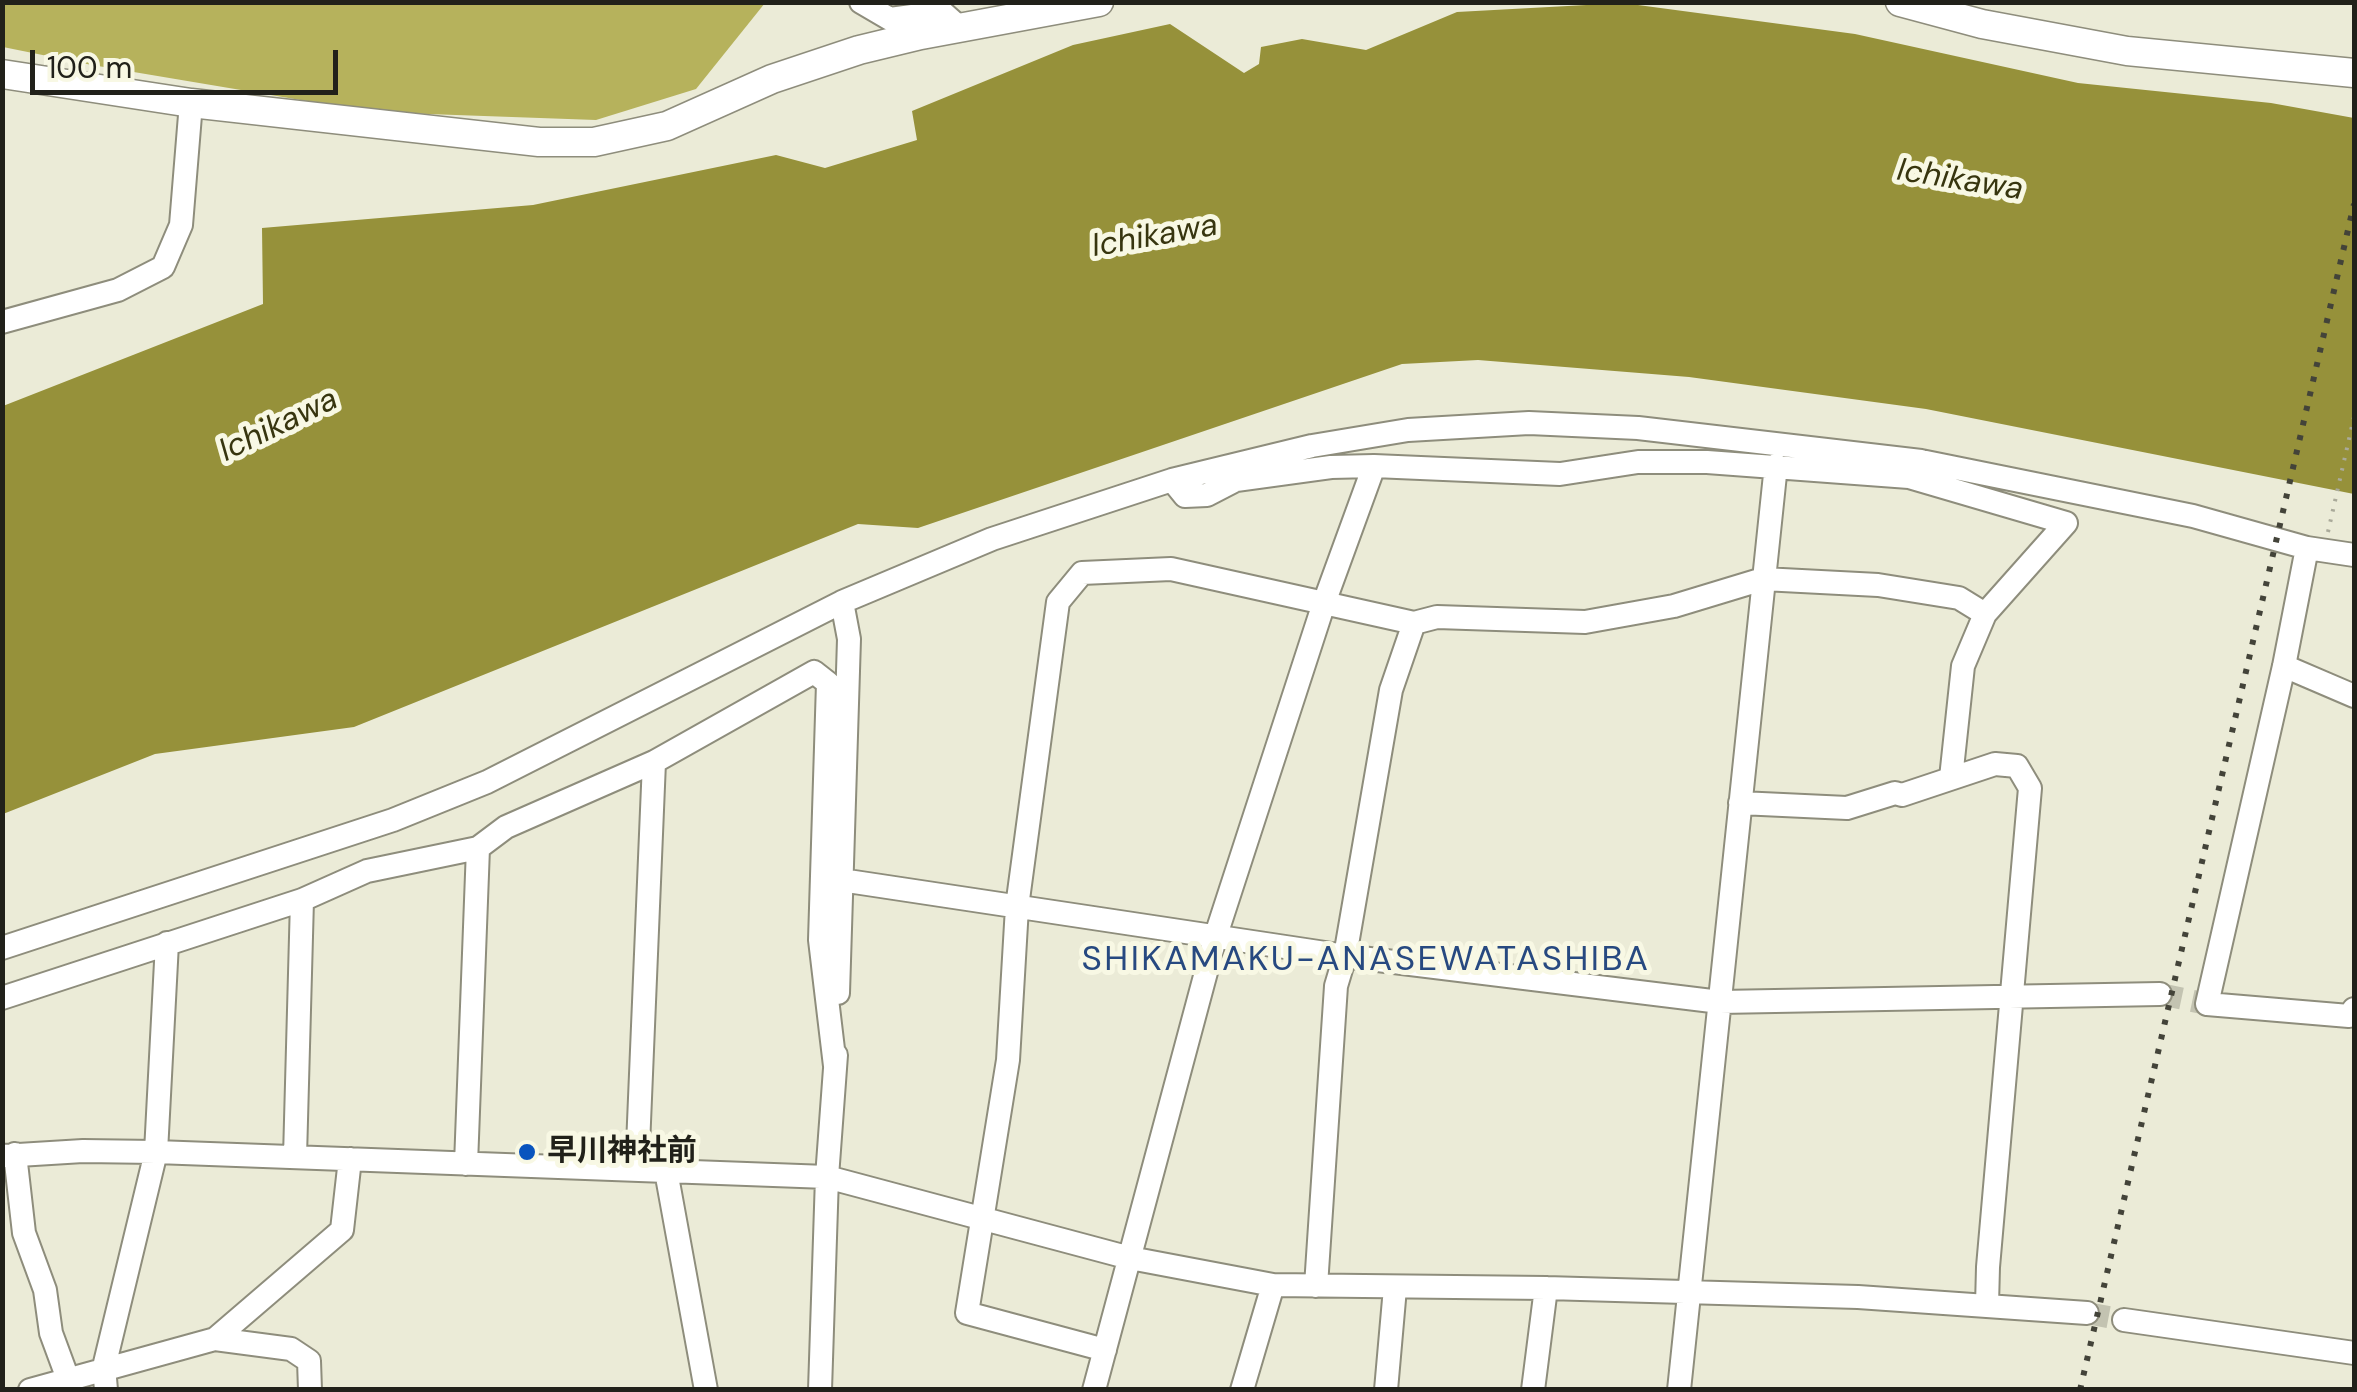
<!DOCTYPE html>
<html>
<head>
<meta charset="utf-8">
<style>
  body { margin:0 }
  #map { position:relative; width:2357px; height:1392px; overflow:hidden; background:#ebebd7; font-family:"DM Sans",sans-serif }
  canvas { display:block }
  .frame { position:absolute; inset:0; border:5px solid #21211a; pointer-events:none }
  .scale { position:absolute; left:30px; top:50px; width:308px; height:45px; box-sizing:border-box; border:5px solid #21211a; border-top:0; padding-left:12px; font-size:30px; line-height:35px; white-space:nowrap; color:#21211a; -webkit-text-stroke:8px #f8f8e4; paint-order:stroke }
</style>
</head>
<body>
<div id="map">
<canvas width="2357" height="1392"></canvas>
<div class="frame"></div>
<div class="scale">100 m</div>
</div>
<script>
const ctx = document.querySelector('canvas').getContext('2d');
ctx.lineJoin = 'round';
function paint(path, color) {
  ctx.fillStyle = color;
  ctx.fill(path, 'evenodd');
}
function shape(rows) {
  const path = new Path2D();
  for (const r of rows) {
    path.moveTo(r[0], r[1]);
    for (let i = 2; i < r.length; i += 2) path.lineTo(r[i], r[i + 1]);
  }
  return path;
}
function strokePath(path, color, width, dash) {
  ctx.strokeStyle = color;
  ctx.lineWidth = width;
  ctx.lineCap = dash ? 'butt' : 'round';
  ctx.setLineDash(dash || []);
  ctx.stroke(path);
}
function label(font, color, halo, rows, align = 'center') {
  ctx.font = font + ' "DM Sans","Noto Sans JP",sans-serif';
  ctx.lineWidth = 10;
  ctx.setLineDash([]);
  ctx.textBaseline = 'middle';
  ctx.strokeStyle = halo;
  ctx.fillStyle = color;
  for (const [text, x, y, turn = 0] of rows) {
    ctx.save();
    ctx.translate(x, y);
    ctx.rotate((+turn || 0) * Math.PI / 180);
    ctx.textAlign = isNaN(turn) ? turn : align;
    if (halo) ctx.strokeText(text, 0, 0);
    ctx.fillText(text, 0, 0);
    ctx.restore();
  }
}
const forest = shape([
  [2,3,765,3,696,89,596,120,372,112,92,65,3,47]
]);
const water = shape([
  [1623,3,1855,34,2078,83,2271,103,2354,118,2354,494,1926,409,1689,377,1478,360,1402,364,918,528,858,524,354,727,155,754,3,814,3,406,263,304,262,228,533,205,776,155,825,168,917,140,912,111,1073,45,1170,24,1244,73,1259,64,1261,47,1302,39,1366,50,1457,12]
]);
const minorTunnel = shape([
  [2160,994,2207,1004],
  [2087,1313,2124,1320]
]);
const path = shape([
  [2328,532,2354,417]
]);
const minor = shape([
  [861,2,890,19,942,12,960,28],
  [2,322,118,290,163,267,181,225,191,103],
  [1909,477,2066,523,1985,614,1963,666,1951,778],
  [1172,480,1185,496,1207,495,1236,480,1331,467,1374,466,1560,474,1638,462,1707,462,1909,477,1921,461],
  [2307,548,2284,666,2207,1004,2349,1016,2354,1009],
  [2284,666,2354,696],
  [1740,803,1847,808,1895,793,1902,795,1995,764,2017,766,2030,788,1988,1267,1987,1305],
  [841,880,1345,956,1720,1002,2160,994],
  [2,948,393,820,487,782,842,602,992,539,1172,480,1312,446,1408,430,1529,423,1638,428,1921,461,2193,516,2307,548,2354,555],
  [838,993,849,639,842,602],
  [2,998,302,900,367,871,478,848,506,827,654,762,814,672,828,683,820,940,835,1066],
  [15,1154,24,1233,45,1290,51,1333,68,1379],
  [2,1156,83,1151,156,1152,827,1177,1130,1258,1273,1285,1546,1288,1858,1297,2087,1313],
  [295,1157,302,900],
  [466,1164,478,848],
  [637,1170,654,762],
  [666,1171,706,1390],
  [1316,1286,1336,986,1345,956,1391,690,1414,623],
  [2124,1320,2354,1353],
  [215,1339,291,1349,309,1361,310,1390],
  [1105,1350,967,1313,1008,1060,1017,907,1058,602,1082,573,1171,569,1414,623,1437,617,1585,622,1674,606,1763,579,1878,585,1959,598,1985,614],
  [30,1390,215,1339,342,1230,350,1159],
  [106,1390,104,1367,156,1152,167,943],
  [820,1390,827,1177,836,1055],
  [1094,1390,1216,935,1324,603,1374,466],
  [1242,1390,1273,1285],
  [1386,1390,1395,1288],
  [1533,1390,1546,1288],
  [1679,1390,1776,465]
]);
const major = shape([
  [1900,2,1982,24,2127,51,2354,73],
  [2,74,191,103,539,142,594,142,667,126,772,79,859,50,921,35,1099,2]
]);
const rail = shape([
  [2080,1390,2354,204]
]);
const markers = [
  [527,1152,10,"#0954be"]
];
const poiNames = [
  ["早川神社前",547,1152]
];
const waterNames = [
  ["Ichikawa",1960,181,9],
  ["Ichikawa",1155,237,-10],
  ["Ichikawa",279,426,-26]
];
const quarterNames = [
  ["SHIKAMAKU-ANASEWATASHIBA",1366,961]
];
paint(forest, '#b6b25c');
paint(water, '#96913a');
strokePath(minorTunnel, '#c3c3b1', 22, [22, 11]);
strokePath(minor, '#8e8d7c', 26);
strokePath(major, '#8e8d7c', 31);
strokePath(path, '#aaaa9a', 4, [2.5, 8]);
strokePath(minor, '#fff', 22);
strokePath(major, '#fff', 28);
strokePath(rail, '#434339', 6, [5, 10]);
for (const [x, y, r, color] of markers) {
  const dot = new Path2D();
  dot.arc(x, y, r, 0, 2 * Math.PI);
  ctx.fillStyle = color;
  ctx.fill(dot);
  strokePath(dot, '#f8f8e4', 4);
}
label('bold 30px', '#21211a', '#f8f8e4', poiNames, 'left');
label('italic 32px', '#37350f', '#f8f8e4', waterNames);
ctx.letterSpacing = '2.5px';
label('35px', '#274980', '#f8f8e4', quarterNames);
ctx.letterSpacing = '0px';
</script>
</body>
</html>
